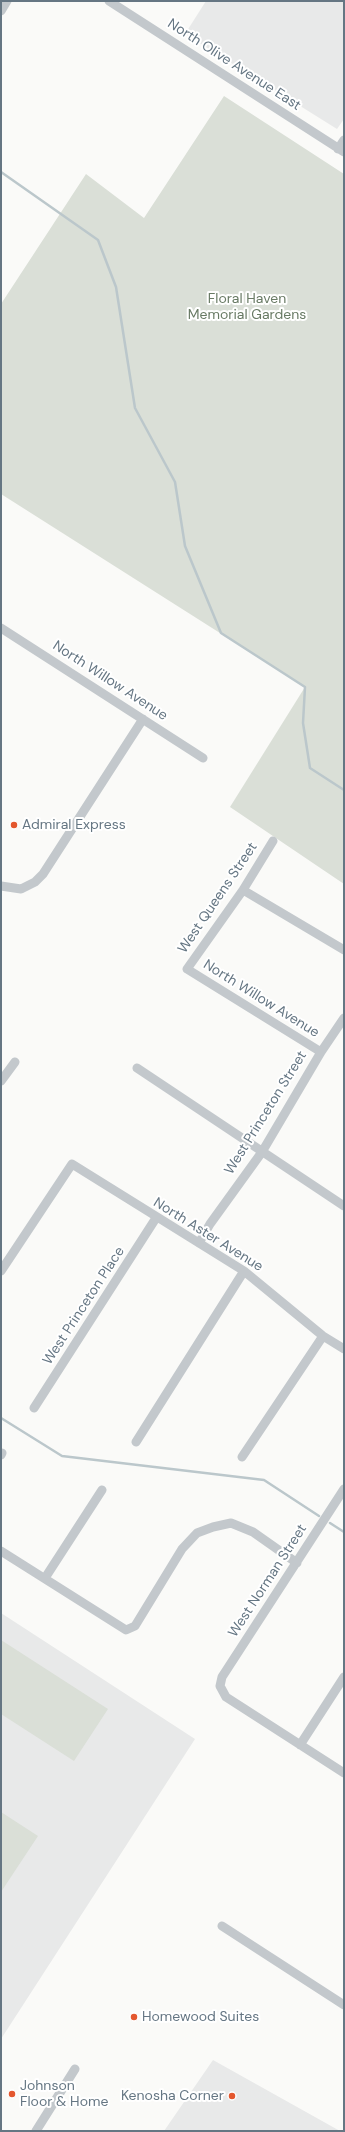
<!DOCTYPE html>
<html>
<head>
<meta charset="utf-8">
<style>
  body { margin:0 }
  #map { position:relative; width:345px; height:2132px; overflow:hidden; background:#fafaf8; font-family:"DM Sans",sans-serif }
  canvas { display:block }
  .frame { position:absolute; inset:0; border:2px solid #657683; pointer-events:none }
</style>
</head>
<body>
<div id="map">
<canvas width="345" height="2132"></canvas>
<div class="frame"></div>
</div>
<script>
const ctx = document.querySelector('canvas').getContext('2d');
ctx.lineJoin = 'round';
function paint(path, color) {
  ctx.fillStyle = color;
  ctx.fill(path, 'evenodd');
}
function shape(rows) {
  const path = new Path2D();
  for (const r of rows) {
    path.moveTo(r[0], r[1]);
    for (let i = 2; i < r.length; i += 2) path.lineTo(r[i], r[i + 1]);
  }
  return path;
}
function strokePath(path, color, width, dash) {
  ctx.strokeStyle = color;
  ctx.lineWidth = width;
  ctx.lineCap = dash ? 'butt' : 'round';
  ctx.setLineDash(dash || []);
  ctx.stroke(path);
}
function label(font, color, halo, rows, align = 'center') {
  ctx.font = font + ' "DM Sans",sans-serif';
  ctx.lineWidth = 4;
  ctx.setLineDash([]);
  ctx.textBaseline = 'middle';
  ctx.strokeStyle = halo;
  ctx.fillStyle = color;
  for (const [text, x, y, turn = 0] of rows) {
    ctx.save();
    ctx.translate(x, y);
    ctx.rotate((+turn || 0) * Math.PI / 180);
    ctx.textAlign = isNaN(turn) ? turn : align;
    if (halo) ctx.strokeText(text, 0, 0);
    ctx.fillText(text, 0, 0);
    ctx.restore();
  }
}
const built = shape([
  [206,1,344,1,344,119,337,129,185,34],
  [1,1613,195,1739,1,2039],
  [213,2060,340,2131,164,2131]
]);
const green = shape([
  [224,96,344,174,344,884,230,807,305,687,1,494,1,304,86,174,144,218],
  [1,1640,108,1709,74,1761,1,1714],
  [1,1812,38,1836,1,1892]
]);
const stream = shape([
  [1,172,98,240,116,287,135,408,175,482,185,546,221,633,305,687,303,723,310,768,344,790],
  [1,1418,62,1456,264,1480,319,1516],
  [330,1523,344,1532]
]);
const minor = shape([
  [109,1,344,152],
  [1,11,7,1],
  [338,149,344,140],
  [1,628,203,758],
  [273,841,243,890,187,969,321,1052],
  [1,886,21,889,35,882,43,874,143,719],
  [243,890,344,950],
  [137,1068,344,1206],
  [1,1081,15,1062],
  [199,1243,210,1224,262,1152,321,1052,344,1018],
  [1,1271,72,1164,244,1271,323,1336,344,1349],
  [34,1408,156,1218],
  [136,1442,244,1271],
  [1,1455,2,1453],
  [242,1457,323,1336],
  [344,1489,222,1677,220,1686,226,1697,344,1773],
  [1,1551,126,1630,135,1626,182,1549,197,1533,213,1527,231,1523,253,1532,297,1563],
  [45,1578,102,1490],
  [300,1745,344,1677],
  [222,1926,344,2005],
  [36,2131,75,2069]
]);
const markers = [
  [14,825,4,"#e4572e"],
  [134,2017,4,"#e4572e"],
  [12,2094,4,"#e4572e"],
  [232,2096,4,"#e4572e"]
];
const streetNames = [
  ["North Olive Avenue East",234,65,33],
  ["North Willow Avenue",110,681,33],
  ["West Queens Street",218,898,-56],
  ["North Willow Avenue",261,999,32],
  ["West Princeton Street",266,1113,-58],
  ["North Aster Avenue",208,1235,32],
  ["West Princeton Place",84,1306,-57],
  ["West Norman Street",268,1581,-57]
];
const parkNames = [
  ["Floral Haven",247,299],
  ["Memorial Gardens",247,315]
];
const poiNames = [
  ["Admiral Express",22,825],
  ["Homewood Suites",142,2017],
  ["Johnson",20,2086],
  ["Floor & Home",20,2102],
  ["Kenosha Corner",224,2096,"right"]
];
paint(built, '#e8e9e9');
paint(green, '#dadfd7');
strokePath(stream, '#bbc7cb', 2.5);
strokePath(minor, '#c3c8cc', 9);
for (const [x, y, r, color] of markers) {
  const dot = new Path2D();
  dot.arc(x, y, r, 0, 2 * Math.PI);
  ctx.fillStyle = color;
  ctx.fill(dot);
  strokePath(dot, '#fff', 1.5);
}
label('14px', '#657683', '#fff', streetNames);
label('14px', '#687a64', '#fff', parkNames);
label('14px', '#657683', '#fff', poiNames, 'left');
</script>
</body>
</html>
